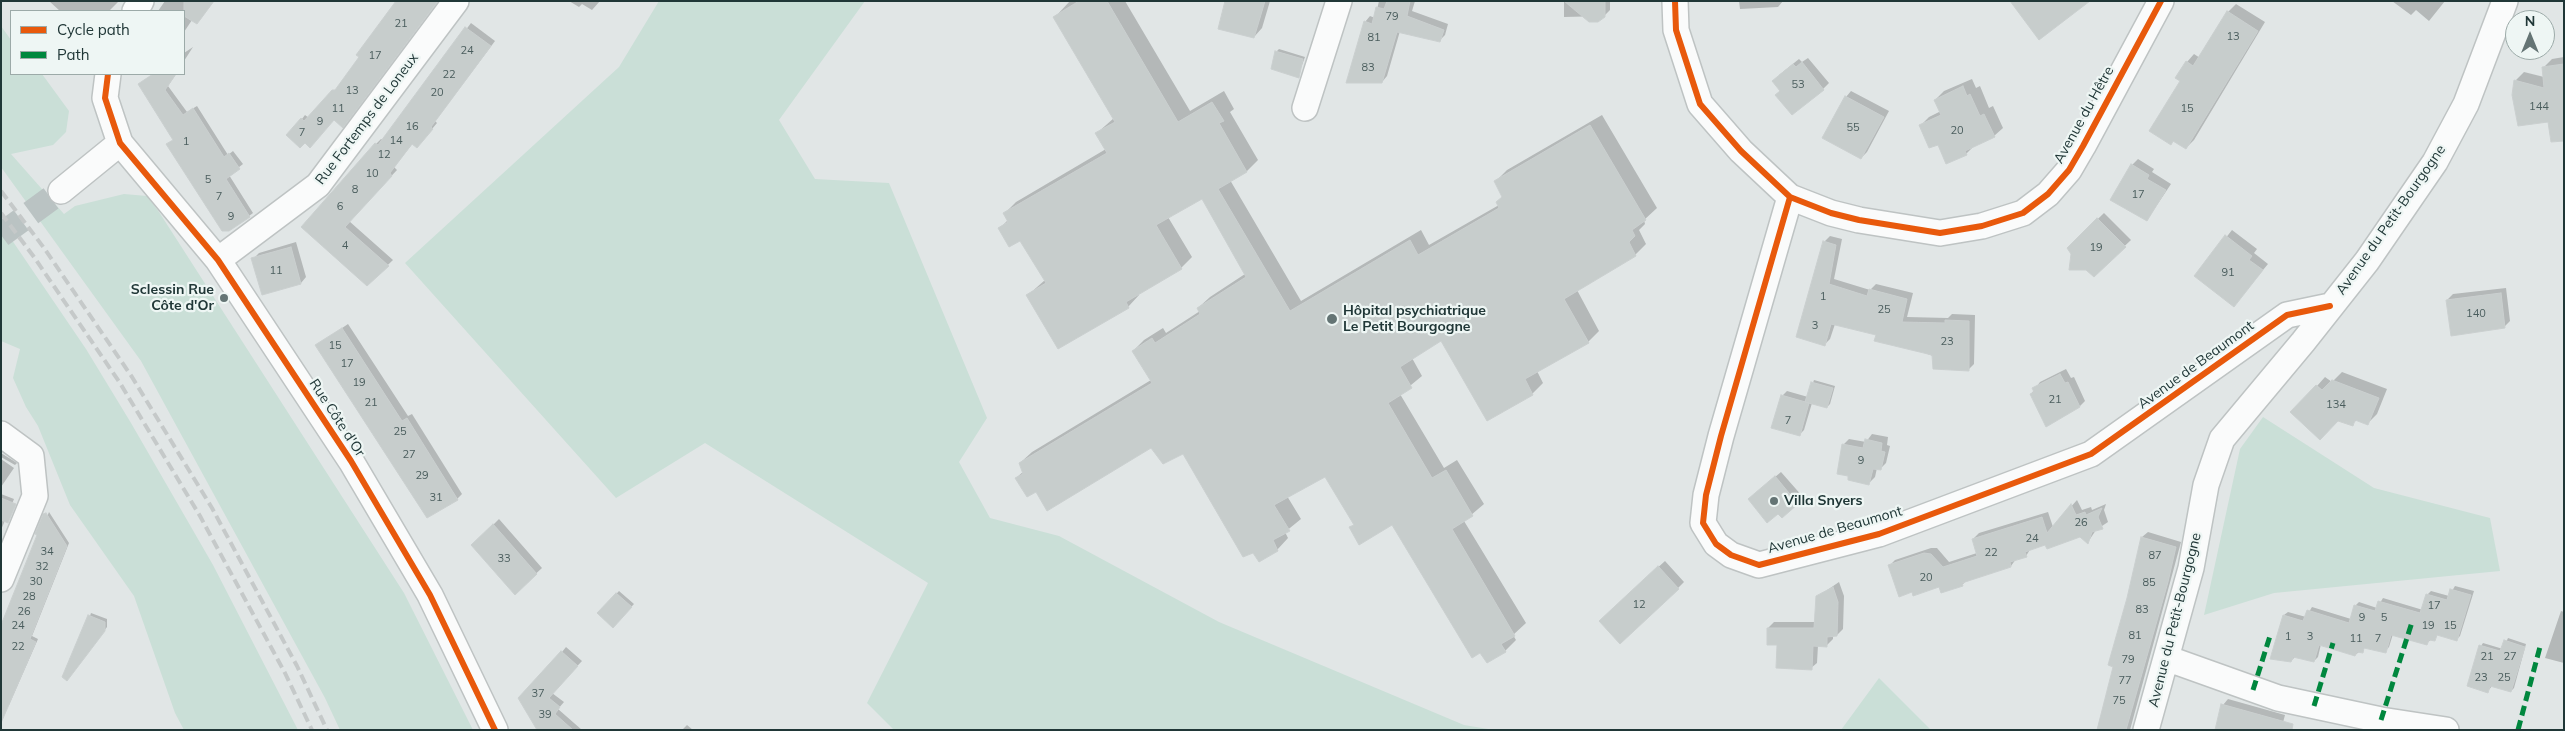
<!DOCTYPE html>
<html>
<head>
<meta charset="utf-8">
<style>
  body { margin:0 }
  #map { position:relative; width:2565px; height:731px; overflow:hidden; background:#e1e6e6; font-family:Mulish,sans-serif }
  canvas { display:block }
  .frame { position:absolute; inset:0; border:2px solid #203737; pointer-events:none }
  .legend { position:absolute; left:10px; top:10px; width:175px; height:65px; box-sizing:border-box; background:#eef6f4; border:1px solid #9caaa8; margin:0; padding:6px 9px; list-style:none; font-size:15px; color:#203737 }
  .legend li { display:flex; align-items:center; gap:10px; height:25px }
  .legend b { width:25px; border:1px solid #9caaa8 }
  .north { position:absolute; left:2505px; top:10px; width:50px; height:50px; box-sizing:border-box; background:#eef6f4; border:1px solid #9caaa8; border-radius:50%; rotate:0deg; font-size:14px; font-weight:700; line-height:20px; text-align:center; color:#203737 }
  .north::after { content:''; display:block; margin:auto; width:18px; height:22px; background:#647474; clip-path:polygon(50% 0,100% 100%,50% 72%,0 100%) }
</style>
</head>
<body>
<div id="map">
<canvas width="2565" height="731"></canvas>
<div class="frame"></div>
<ul class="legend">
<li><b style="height:6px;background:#e8590c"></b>Cycle path</li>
<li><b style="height:6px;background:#00873e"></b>Path</li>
</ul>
<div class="north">N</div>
</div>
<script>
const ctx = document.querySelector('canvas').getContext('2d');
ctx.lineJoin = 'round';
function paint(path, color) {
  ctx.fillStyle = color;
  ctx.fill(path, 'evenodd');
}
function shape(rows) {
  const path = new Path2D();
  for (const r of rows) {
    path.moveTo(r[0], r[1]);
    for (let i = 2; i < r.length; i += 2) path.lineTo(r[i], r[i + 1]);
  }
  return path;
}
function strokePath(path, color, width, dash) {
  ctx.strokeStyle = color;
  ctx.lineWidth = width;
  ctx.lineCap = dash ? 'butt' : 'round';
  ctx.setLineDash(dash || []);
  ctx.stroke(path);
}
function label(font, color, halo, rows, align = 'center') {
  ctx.font = font + ' Mulish,sans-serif';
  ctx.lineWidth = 4.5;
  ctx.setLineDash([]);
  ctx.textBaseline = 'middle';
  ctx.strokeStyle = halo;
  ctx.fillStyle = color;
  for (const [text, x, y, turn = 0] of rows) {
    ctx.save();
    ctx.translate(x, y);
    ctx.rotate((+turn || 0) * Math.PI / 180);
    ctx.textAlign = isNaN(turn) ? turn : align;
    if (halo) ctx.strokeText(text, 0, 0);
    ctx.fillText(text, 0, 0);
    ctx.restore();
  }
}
const green = shape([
  [659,1,865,1,779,120,815,179,889,183,987,418,959,462,990,518,1059,536,1219,622,1464,725,1494,730,894,730,867,703,928,583,705,443,616,498,405,263,619,67],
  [1,26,11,40,11,74,42,74,69,111,66,132,53,145,11,154,64,214,75,206,124,194,147,196,159,212,404,593,473,730,340,730,325,698,141,361,1,167],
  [1,224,86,349,131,423,213,565,298,730,184,730,175,713,134,596,70,505,38,426,26,407,13,378,20,349,1,341],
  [2263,417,2374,488,2490,518,2500,571,2274,593,2204,615,2240,449],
  [1879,678,1931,730,1932,730,1841,730]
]);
const shadow = shape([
  [49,1,117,1,118,2,109,11,60,11],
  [165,1,214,1,200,19,192,20,184,32,184,11,158,11],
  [397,1,313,142,302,119,305,115,309,118,339,87],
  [569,1,600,1,592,10,582,4,579,7],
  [1070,1,1125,1,1190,111,1224,91,1234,109,1230,112,1258,160,1247,171,1230,180,1301,301,1421,230,1429,245,1499,205,1503,196,1496,181,1507,170,1602,115,1657,208,1644,220,1645,224,1639,230,1646,244,1635,255,1577,290,1599,331,1588,342,1537,371,1543,383,1532,394,1441,340,1412,358,1422,376,1400,394,1444,468,1457,460,1484,504,1464,521,1526,623,1513,635,1516,640,1505,651,1392,523,1351,528,1355,524,1326,476,1287,496,1301,519,1285,532,1288,538,1277,550,1183,452,1152,446,1036,490,1016,478,1024,471,1020,463,1032,452,1151,380,1133,351,1144,340,1163,328,1166,333,1200,311,1198,308,1210,297,1245,274,1202,197,1168,217,1192,257,1181,268,1138,293,1139,295,1128,307,1028,295,1045,280,1021,239,1000,228,1008,220,1005,213,1016,202,1106,149,1097,133,1114,118,1055,17],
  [1227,1,1270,1,1262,28,1254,37],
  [1379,1,1415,1,1412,11,1448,24,1445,35,1439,41,1400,31,1387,76,1382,82,1365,22,1370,16,1375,18],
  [1564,1,1610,1,1610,10,1604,16,1564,17],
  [1739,1,1783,1,1778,7,1740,9],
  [2392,1,2445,1,2429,21,2416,10,2411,15],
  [2236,4,2265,22,2194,140,2186,148,2174,140,2171,144,2187,62,2194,54,2200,58,2228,12],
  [471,23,495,41,435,121,437,123,422,141,413,143,394,167,397,170,349,221,393,260,367,285,303,227,376,144,381,139,383,140],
  [193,47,184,61,184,53],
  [1279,49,1305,57,1298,76,1276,52],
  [2564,57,2564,118,2515,81,2524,72,2544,77,2543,68,2552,59],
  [1808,58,1829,83,1823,89,1776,95,1781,90,1779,75,1799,59,1802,62],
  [154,74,176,74,168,86,187,112,197,106,228,155,233,151,243,164,229,175,253,213,249,216,174,139,143,81],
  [1972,79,1976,88,1980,86,1989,108,1993,106,2003,128,1994,136,1974,146,1966,154,1938,143,1920,126,1929,117,1941,111,1935,100,1944,91],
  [1851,91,1889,111,1867,152,1861,158,1846,97],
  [2138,159,2154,169,2152,172,2171,184,2147,220,2132,165],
  [2104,213,2131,240,2094,275,2068,248],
  [2232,230,2257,249,2254,253,2268,264,2234,305,2196,276],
  [1830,236,1842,239,1834,279,1870,290,1876,284,1913,293,1907,317,1948,318,1952,314,1975,315,1974,364,1968,370,1877,334,1835,324,1830,339,1825,344,1824,242],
  [296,242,306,277,301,283,253,259,259,253],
  [2506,288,2510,321,2504,327,2447,300,2453,294],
  [348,324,408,416,412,414,462,494,457,499,317,345],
  [2066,369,2071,378,2074,377,2085,401,2080,406,2031,394,2040,382],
  [2342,372,2387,389,2377,414,2368,423,2357,420,2352,424,2317,386,2325,377,2332,382],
  [1814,380,1835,386,1830,404,1827,407,1812,403,1804,430,1799,435,1782,396,1787,391,1808,397],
  [1872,434,1888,437,1887,445,1890,446,1886,463,1880,469,1877,468,1875,477,1869,483,1843,445,1849,439,1866,442],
  [1,453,17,463,15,465,1,457],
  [1,459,14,468,1,487],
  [1781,472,1803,497,1782,516,1755,494],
  [1,494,14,499,1,530],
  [2077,500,2082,510,2091,507,2092,510,2106,504,2104,510,2108,522,2096,530,2088,542,2081,535,2031,548,2026,556,2016,559,2011,566,1967,580,1962,585,1940,585,1889,566,1895,560,1931,548,1937,548,1949,562,1977,553,1973,539,1979,533,2048,512,2053,527],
  [49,512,69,543,32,636,38,639,9,705,5,704,5,621],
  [499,519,542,568,515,593,473,545],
  [2148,532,2181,542,2130,730,2097,730,2114,666,2142,537],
  [1665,561,1684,582,1678,588,1606,615],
  [1839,582,1844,596,1843,629,1837,635,1833,635,1833,639,1827,645,1818,645,1817,663,1811,668,1779,644,1768,628,1774,622,1816,622,1817,597],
  [2455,586,2474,591,2460,636,2457,639,2438,634,2427,643,2393,634,2389,647,2385,651,2366,647,2355,655,2321,644,2318,657,2314,661,2295,657,2291,661,2284,615,2288,612,2306,617,2312,607,2351,619,2355,606,2359,602,2377,608,2383,598,2423,610,2427,595,2431,591,2449,596],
  [619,591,634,604,613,626,599,613],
  [2561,611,2564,612,2564,663,2545,658],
  [91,613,107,619,107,627,70,676],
  [2508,638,2526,644,2514,688,2511,691,2492,686,2488,691,2481,646,2483,643,2503,649],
  [566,647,582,661,552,693,564,702,558,709,582,730,539,730,562,652],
  [2228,699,2285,715,2281,730,2223,705],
  [687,725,693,730,682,730]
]);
const building = shape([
  [184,1,214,1,197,24,184,16,184,1],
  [396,1,438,1,343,128,334,120,310,148,305,143,300,148,286,135,301,118,304,121,332,90,335,90,359,57,356,55,396,1],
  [1079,1,1107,1,1178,122,1212,102,1224,121,1219,123,1247,172,1218,189,1290,311,1410,240,1418,255,1499,208,1496,202,1502,197,1494,181,1590,125,1646,220,1632,230,1635,236,1629,242,1636,256,1564,299,1589,343,1525,379,1533,395,1487,421,1441,341,1400,367,1412,388,1388,403,1432,478,1446,470,1473,516,1452,529,1515,636,1501,644,1506,652,1487,663,1480,653,1472,658,1392,525,1359,545,1349,527,1354,525,1325,477,1274,505,1290,531,1273,540,1278,551,1259,562,1253,553,1243,557,1183,454,1163,464,1151,448,1047,511,1036,492,1027,497,1015,478,1023,474,1019,463,1152,383,1132,351,1152,338,1155,343,1200,314,1197,308,1246,277,1202,199,1156,225,1182,269,1126,302,1129,308,1058,349,1026,295,1046,283,1020,241,1009,247,998,228,1008,222,1003,213,1107,153,1095,133,1115,122,1053,17,1079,1],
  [1225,1,1265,1,1254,38,1218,29,1225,1],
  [1387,1,1410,1,1407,16,1444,30,1440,42,1397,32,1382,83,1346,83,1364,21,1372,24,1376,7,1384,9,1387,1],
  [1564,1,1605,1,1605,17,1598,22,1589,22,1564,1],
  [2010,1,2090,1,2039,40,2010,1],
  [2227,11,2258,31,2186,149,2173,141,2171,145,2149,131,2180,81,2175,78,2186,61,2193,66,2227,11],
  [465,27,491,46,431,127,433,129,417,148,412,144,390,173,392,176,345,227,389,266,367,286,301,227,375,143,378,145,465,27],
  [1275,51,1303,59,1299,78,1271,69,1275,51],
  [1802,62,1824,90,1792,115,1775,95,1780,91,1772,81,1793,64,1796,67,1802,62],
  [2564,64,2564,141,2551,142,2548,122,2518,126,2512,95,2514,80,2544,88,2542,67,2564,64],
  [153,74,176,74,165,90,183,115,193,108,224,157,229,153,240,169,226,179,250,217,229,231,222,231,166,144,173,140,138,84,153,74],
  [1963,86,1967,96,1970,94,1980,116,1984,114,1995,137,1965,151,1967,155,1946,164,1938,145,1929,148,1919,125,1941,115,1934,100,1963,86],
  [1845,96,1884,117,1861,159,1822,138,1845,96],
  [2131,164,2149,175,2147,179,2166,190,2147,221,2110,200,2131,164],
  [2097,218,2126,247,2094,277,2086,270,2069,270,2071,254,2067,248,2097,218],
  [2225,235,2252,256,2249,260,2263,270,2234,307,2194,276,2225,235],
  [1823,241,1836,245,1829,284,1867,296,1869,289,1907,299,1902,322,1945,323,1945,320,1969,321,1969,371,1933,369,1932,355,1874,341,1876,335,1831,324,1825,346,1796,337,1823,241],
  [291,247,301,284,262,295,251,258,291,247],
  [2501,293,2505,328,2451,336,2446,300,2501,293],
  [342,328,402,421,407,418,458,500,427,518,315,345,342,328],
  [2060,374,2065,383,2068,382,2080,407,2046,427,2030,394,2034,392,2032,388,2060,374],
  [2332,380,2379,398,2368,425,2355,420,2353,426,2338,421,2320,440,2290,412,2316,385,2322,390,2332,380],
  [1811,382,1833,388,1827,408,1805,402,1811,382],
  [1781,395,1809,403,1800,436,1771,428,1781,395],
  [1865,439,1882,443,1881,451,1885,452,1881,470,1873,469,1869,485,1848,480,1848,476,1837,474,1842,444,1863,448,1865,439],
  [1775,476,1798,504,1782,518,1778,514,1767,523,1748,499,1775,476],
  [1,498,16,504,8,523,1,520,1,498],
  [2071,504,2076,515,2085,512,2086,515,2102,508,2098,517,2103,529,2092,532,2088,544,2080,537,2047,549,2045,545,2025,552,2027,557,2010,562,2011,567,1962,583,1963,586,1941,593,1939,587,1913,596,1912,592,1899,597,1888,565,1924,553,1931,554,1943,567,1977,556,1972,539,2042,517,2047,533,2071,504],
  [46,513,67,546,30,639,36,642,1,723,1,625,37,535,35,534,43,514,46,513],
  [493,524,537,574,515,595,471,545,493,524],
  [2141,537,2176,547,2168,582,2126,730,2097,730,2113,667,2108,665,2127,598,2141,537],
  [1658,566,1679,589,1620,644,1599,621,1658,566],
  [1833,587,1838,602,1837,636,1827,637,1827,647,1813,646,1812,670,1776,668,1777,645,1767,645,1767,628,1814,628,1816,596,1833,587],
  [2450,589,2471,595,2457,641,2437,635,2435,641,2429,640,2427,645,2391,635,2386,653,2364,648,2363,653,2357,652,2355,656,2319,645,2314,662,2293,657,2291,662,2270,659,2283,615,2303,621,2307,610,2349,623,2354,605,2375,611,2378,601,2420,613,2426,594,2447,600,2450,589],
  [616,593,632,607,613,628,597,613,616,593],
  [88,615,105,622,105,631,67,681,62,677,88,615],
  [2504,640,2525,647,2511,692,2490,686,2488,693,2467,686,2479,645,2500,651,2504,640],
  [561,651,578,666,549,698,560,707,555,714,573,730,537,730,518,698,561,651],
  [2221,704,2293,724,2292,730,2215,730,2221,704]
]);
const streetTunnel = shape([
  [1,235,61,191]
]);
const street = shape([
  [1675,1,1676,30,1700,104,1741,151,1790,197,1831,213,1859,220,1940,233,1982,226,2023,213,2048,194,2069,170,2083,146,2161,1],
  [135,11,141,1],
  [108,74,105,98,120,143,218,260,351,461,430,595,495,730],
  [1305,108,1339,1],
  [61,191,120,143],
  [1790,197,1721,436,1706,495,1703,523,1716,544,1731,555,1759,565,1879,534,2091,454,2287,315,2330,306],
  [218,260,318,185,456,1],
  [1,434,31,456,35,496,1,579],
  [2166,658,2278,698,2381,720,2446,730],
  [2146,730,2191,568,2206,485,2222,439,2303,342,2367,261,2435,162,2466,104,2505,1]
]);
const rail = shape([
  [1,191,44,248,132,377,212,508,297,666,327,730],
  [1,213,34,257,120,383,200,516,285,673,312,730]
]);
const quiet = shape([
  [2253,690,2270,636],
  [2314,706,2333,643],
  [2381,720,2412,622],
  [2518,730,2541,643]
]);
const cycleway = shape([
  [1675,1,1676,30,1700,104,1741,151,1790,197,1831,213,1859,220,1940,233,1982,226,2023,213,2048,194,2069,170,2083,146,2161,1],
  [108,74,105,98,120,143,218,260,351,461,430,595,495,730],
  [1790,197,1721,436,1706,495,1703,523,1716,544,1731,555,1759,565,1879,534,2091,454,2287,315,2330,306]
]);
const markers = [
  [224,298,5,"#647474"],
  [1332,319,6,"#647474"],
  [1774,501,5,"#647474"]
];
const numberNames = [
  ["79",1392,17],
  ["21",401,24],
  ["13",2233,37],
  ["81",1374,38],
  ["24",467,51],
  ["17",375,56],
  ["83",1368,68],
  ["22",449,75],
  ["53",1798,85],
  ["13",352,91],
  ["20",437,93],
  ["144",2539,107],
  ["11",338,109],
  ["15",2187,109],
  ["9",320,122],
  ["16",412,127],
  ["55",1853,128],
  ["20",1957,131],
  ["7",302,133],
  ["14",396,141],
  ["1",186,142],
  ["12",384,155],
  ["10",372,174],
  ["5",208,180],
  ["8",355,190],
  ["17",2138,195],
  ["7",219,197],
  ["6",340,207],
  ["9",231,217],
  ["4",345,246],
  ["19",2096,248],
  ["11",276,271],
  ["91",2228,273],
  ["1",1823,297],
  ["25",1884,310],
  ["140",2476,314],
  ["3",1815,326],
  ["23",1947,342],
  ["15",335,346],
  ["17",347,364],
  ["19",359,383],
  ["21",2055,400],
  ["21",371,403],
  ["134",2336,405],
  ["7",1788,421],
  ["25",400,432],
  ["27",409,455],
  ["9",1861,461],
  ["29",422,476],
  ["31",436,498],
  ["26",2081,523],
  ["24",2032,539],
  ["34",47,552],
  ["22",1991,553],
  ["87",2155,556],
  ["33",504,559],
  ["32",42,567],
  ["20",1926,578],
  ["30",36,582],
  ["85",2149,583],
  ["28",29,597],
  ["12",1639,605],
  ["17",2434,606],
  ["83",2142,610],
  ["26",24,612],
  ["9",2362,618],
  ["5",2384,618],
  ["24",18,626],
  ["19",2428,626],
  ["15",2450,626],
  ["81",2135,636],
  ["1",2288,637],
  ["3",2310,637],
  ["11",2356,639],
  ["7",2378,639],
  ["22",18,647],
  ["21",2487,657],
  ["27",2510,657],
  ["79",2128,660],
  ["23",2481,678],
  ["25",2504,678],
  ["77",2125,681],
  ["37",538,694],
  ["75",2119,701],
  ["39",545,715]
];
const streetNames = [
  ["Avenue du Hêtre",2084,115,-61],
  ["Rue Fortemps de Loneux",367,119,-53],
  ["Avenue du Petit-Bourgogne",2391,220,-55],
  ["Avenue de Beaumont",2196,365,-36],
  ["Rue Côte d'Or",337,418,57],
  ["Avenue de Beaumont",1835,530,-16],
  ["Avenue du Petit-Bourgogne",2175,620,-76]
];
const poiNames = [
  ["Sclessin Rue",214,290,"right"],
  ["Côte d'Or",214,306,"right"],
  ["Hôpital psychiatrique",1343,311],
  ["Le Petit Bourgogne",1343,327],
  ["Villa Snyers",1784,501]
];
paint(green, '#cadfd7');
paint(shadow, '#0003');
paint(building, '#c7cdcc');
strokePath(building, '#cacfcf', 1);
strokePath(streetTunnel, '#bac3c3', 25, [25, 12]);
strokePath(street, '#bec3c3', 28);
strokePath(street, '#fafbfb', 25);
strokePath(rail, '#c5c9c9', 4, [10, 5]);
strokePath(quiet, '#00873e', 5, [10, 5]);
strokePath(cycleway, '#e8590c', 6);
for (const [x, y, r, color] of markers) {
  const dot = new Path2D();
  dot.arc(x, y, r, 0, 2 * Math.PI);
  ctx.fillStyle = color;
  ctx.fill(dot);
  strokePath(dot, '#eef6f4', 2);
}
label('11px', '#4a5d5d', null, numberNames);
label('14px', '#203737', '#eef6f4', streetNames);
label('bold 14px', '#203737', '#eef6f4', poiNames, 'left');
</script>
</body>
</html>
